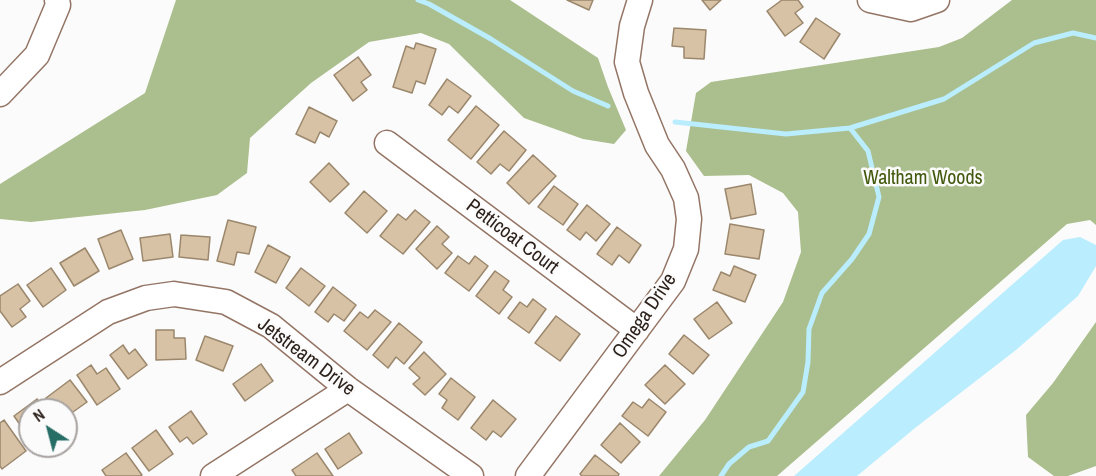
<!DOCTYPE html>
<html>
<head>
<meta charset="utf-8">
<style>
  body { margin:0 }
  #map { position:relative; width:1096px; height:476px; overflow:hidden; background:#fbfbfb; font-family:"Archivo Narrow",sans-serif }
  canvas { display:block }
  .north { position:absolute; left:18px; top:398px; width:60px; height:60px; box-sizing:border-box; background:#fbfbfb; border:2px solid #a8a3a1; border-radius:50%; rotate:324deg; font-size:16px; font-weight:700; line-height:24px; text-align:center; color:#2b1f19 }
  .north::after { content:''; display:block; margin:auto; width:21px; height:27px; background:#256d65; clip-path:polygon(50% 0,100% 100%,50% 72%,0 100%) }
</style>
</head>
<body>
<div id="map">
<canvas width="1096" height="476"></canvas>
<div class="north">N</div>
</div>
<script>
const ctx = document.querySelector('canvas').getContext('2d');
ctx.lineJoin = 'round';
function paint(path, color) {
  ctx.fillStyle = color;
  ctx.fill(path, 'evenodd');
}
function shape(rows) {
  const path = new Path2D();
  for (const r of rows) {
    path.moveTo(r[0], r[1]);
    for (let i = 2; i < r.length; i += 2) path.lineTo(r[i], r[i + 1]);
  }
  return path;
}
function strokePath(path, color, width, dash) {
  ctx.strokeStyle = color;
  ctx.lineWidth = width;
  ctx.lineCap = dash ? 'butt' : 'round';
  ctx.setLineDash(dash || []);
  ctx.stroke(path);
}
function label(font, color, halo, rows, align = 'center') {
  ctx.font = font + ' "Archivo Narrow",sans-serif';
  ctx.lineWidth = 5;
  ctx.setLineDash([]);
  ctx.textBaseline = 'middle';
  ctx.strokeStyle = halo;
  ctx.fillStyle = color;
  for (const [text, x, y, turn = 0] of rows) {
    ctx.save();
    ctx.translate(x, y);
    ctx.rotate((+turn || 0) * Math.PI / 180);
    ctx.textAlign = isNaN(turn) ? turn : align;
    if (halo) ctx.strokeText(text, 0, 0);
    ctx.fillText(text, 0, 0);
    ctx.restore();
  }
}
const forest = shape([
  [176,0,510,0,598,58,608,87,626,130,614,144,583,139,524,118,449,44,421,33,369,42,311,83,250,138,247,173,217,195,145,210,31,222,0,219,0,184,145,93],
  [1012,0,1096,0,1096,225,1090,220,1067,224,777,476,659,476,705,420,783,302,801,252,798,212,783,193,749,175,704,176,686,151,696,93,711,82,939,47,962,38],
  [1096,322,1096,466,1068,476,1054,476,1028,457,1026,415,1053,383]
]);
const water = shape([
  [1080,237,1096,245,1096,266,1078,296,1016,350,915,428,857,476,794,476,1063,240]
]);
const stream = shape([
  [418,0,429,4,491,39,573,91,608,106],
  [675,122,786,134,850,128,944,99,1034,43,1073,33,1096,38],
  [721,476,729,464,749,447,768,441,803,392,808,362,809,329,822,293,852,259,869,234,879,197,868,151,850,128]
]);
const building = shape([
  [567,0,593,0,589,10,567,0],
  [702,0,721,0,710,10,702,0],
  [782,0,798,0,803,7,795,13,803,23,785,36,767,11,782,0],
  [816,18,840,34,824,59,800,42,816,18],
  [674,28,706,30,704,59,684,58,684,47,672,46,674,28],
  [416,43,436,49,425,84,416,81,412,93,393,87,406,46,414,49,416,43],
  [358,57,371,75,361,82,367,90,353,101,334,75,358,57],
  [447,79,471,96,458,113,449,106,442,115,429,105,447,79],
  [476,106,499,125,471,159,448,140,476,106],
  [309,107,337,121,329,137,320,132,315,143,296,134,309,107],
  [504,131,526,150,509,171,500,164,491,174,477,162,504,131],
  [533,155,556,176,529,204,507,183,533,155],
  [329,163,349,184,330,202,310,182,329,163],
  [751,184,756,214,731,219,725,189,751,184],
  [554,186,578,204,563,225,538,207,554,186],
  [364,191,387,211,367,233,345,213,364,191],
  [587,205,610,224,596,241,586,232,580,240,567,230,587,205],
  [415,210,430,222,403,254,380,236,398,214,406,220,415,210],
  [228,220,256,227,249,254,237,252,234,265,217,261,228,220],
  [730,224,764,230,759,259,725,254,730,224],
  [437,226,449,237,442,244,452,253,437,269,416,249,437,226],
  [617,227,641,245,629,263,619,255,612,265,597,254,617,227],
  [121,230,133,259,109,269,98,239,121,230],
  [170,234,173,257,143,261,140,238,170,234],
  [181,235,210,237,208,260,179,257,181,235],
  [268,245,290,257,276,283,255,272,268,245],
  [85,248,99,271,74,286,60,263,85,248],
  [458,256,469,264,475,256,488,266,469,291,445,273,458,256],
  [734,266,756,275,745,302,713,290,721,272,730,276,734,266],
  [51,268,66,290,43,307,27,285,51,268],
  [301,268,325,286,309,306,286,288,301,268],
  [495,271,509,281,503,290,512,297,499,314,476,296,495,271],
  [18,284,30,301,20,309,26,317,12,327,0,311,0,296,18,284],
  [333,287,356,305,344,321,334,314,328,322,315,312,333,287],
  [533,299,546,309,529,333,508,318,520,302,527,307,533,299],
  [717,302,732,323,709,339,694,319,717,302],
  [375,310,391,322,367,350,344,331,360,312,368,318,375,310],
  [556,316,580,334,560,361,535,343,556,316],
  [399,323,422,342,404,364,396,357,388,368,373,355,399,323],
  [156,330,174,330,174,338,185,338,186,359,156,360,156,330],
  [684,335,709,355,693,374,669,354,684,335],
  [205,336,233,346,223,371,196,360,205,336],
  [123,345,129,354,135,349,147,365,128,379,110,355,123,345],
  [424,352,446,374,425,395,413,384,420,378,409,368,424,352],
  [261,364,273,381,245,401,233,384,261,364],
  [91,365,97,374,106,368,120,389,97,405,77,375,91,365],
  [665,365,685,384,665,404,645,385,665,365],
  [451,378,475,397,458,420,442,408,447,400,439,394,451,378],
  [70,380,87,402,66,417,66,410,55,410,46,398,70,380],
  [37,399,45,410,30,410,30,439,14,416,37,399],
  [649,399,666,412,648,436,622,416,633,402,642,408,649,399],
  [493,400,516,419,501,437,493,431,486,440,471,428,493,400],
  [191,411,207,434,193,444,187,437,180,442,169,427,191,411],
  [4,420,26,451,2,469,0,466,0,423,4,420],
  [620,423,640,442,621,463,601,445,620,423],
  [156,430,173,454,149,471,132,448,156,430],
  [349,433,362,453,338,469,325,449,349,433],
  [126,453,142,475,140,476,106,476,102,470,126,453],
  [317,453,333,476,296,476,292,470,317,453],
  [595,455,619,474,618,476,582,476,580,474,595,455]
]);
const minor = shape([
  [870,0,911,9,937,0],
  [0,94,37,55,58,5,57,0],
  [387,143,637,330],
  [0,382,108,312,146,298,174,294,226,302,271,326,348,389,471,476],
  [213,476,348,389],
  [528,476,673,281,686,249,689,219,686,198,673,169,657,145,636,93,627,62,632,26,640,0]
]);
const parkNames = [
  ["Waltham Woods",923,179]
];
const streetNames = [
  ["Petticoat Court",512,237,37],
  ["Omega Drive",645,316,-56],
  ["Jetstream Drive",306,357,37]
];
paint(forest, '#abbe8d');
paint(water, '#baedfd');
strokePath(stream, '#baedfd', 5);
paint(building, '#d7c2a6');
strokePath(building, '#9b876c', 1.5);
strokePath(minor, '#947565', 27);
strokePath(minor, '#fff', 24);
label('20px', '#42590e', '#fbfbfb', parkNames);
label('20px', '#2b1f19', '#fbfbfb', streetNames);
</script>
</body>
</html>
